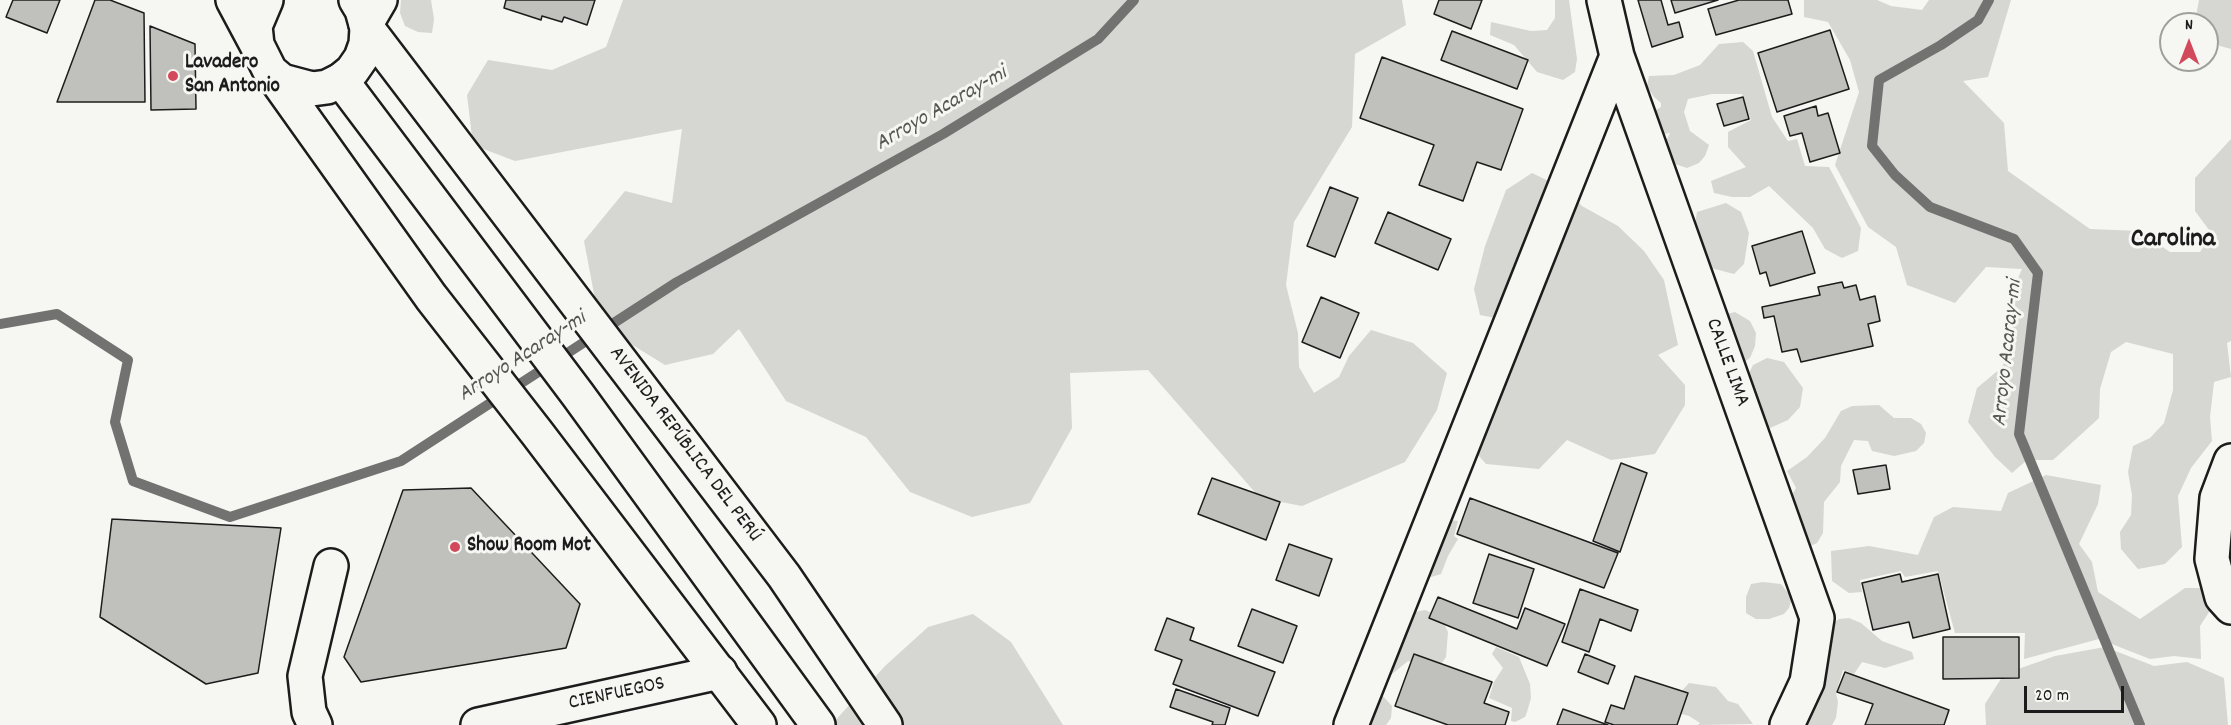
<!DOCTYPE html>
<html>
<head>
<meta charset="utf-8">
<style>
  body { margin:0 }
  #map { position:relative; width:2231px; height:725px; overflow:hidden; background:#f6f6f2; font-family:Dekko,sans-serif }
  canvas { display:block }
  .north { position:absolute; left:2159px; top:12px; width:60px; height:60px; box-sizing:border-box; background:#f6f6f2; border:2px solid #9f9f9c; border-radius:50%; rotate:0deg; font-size:16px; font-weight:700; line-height:24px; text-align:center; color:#1c1c1c }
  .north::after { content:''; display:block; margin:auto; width:21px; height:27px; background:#d1495b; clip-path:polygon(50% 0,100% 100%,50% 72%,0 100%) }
  .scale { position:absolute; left:2024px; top:686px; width:100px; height:27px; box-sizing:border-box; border:3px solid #1c1c1c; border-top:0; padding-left:8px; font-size:18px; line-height:21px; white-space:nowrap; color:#1c1c1c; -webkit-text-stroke:4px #f6f6f2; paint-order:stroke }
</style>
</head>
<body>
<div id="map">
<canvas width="2231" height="725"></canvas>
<div class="north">N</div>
<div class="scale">20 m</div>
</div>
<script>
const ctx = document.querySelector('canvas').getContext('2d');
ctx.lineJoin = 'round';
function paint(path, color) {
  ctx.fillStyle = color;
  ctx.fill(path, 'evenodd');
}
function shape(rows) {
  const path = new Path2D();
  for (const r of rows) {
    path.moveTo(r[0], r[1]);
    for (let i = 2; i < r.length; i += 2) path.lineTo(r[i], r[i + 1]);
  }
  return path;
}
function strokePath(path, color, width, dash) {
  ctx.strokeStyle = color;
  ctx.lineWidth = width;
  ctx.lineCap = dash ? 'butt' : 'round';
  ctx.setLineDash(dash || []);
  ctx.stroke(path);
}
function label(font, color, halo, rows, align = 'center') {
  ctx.font = font + ' Dekko,sans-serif';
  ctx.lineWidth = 6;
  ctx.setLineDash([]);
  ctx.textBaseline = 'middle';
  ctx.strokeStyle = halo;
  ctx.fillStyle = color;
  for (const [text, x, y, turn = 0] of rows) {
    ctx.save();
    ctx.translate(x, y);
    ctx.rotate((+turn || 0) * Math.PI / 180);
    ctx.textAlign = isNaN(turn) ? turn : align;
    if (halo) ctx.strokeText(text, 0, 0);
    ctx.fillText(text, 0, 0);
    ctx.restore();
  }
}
const green = shape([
  [401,0,431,0,434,19,432,33,418,32,405,26,400,13],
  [623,0,1402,0,1406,25,1355,54,1352,127,1294,222,1286,285,1298,333,1299,367,1314,393,1339,377,1349,356,1371,330,1413,343,1447,373,1437,410,1405,462,1302,506,1260,498,1148,370,1070,373,1072,428,1030,503,972,517,910,492,866,437,786,401,739,329,713,354,665,365,600,325,584,241,625,191,672,203,682,129,515,161,473,145,467,95,488,60,552,70,606,47],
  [1555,0,1569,0,1577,59,1575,72,1563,80,1537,72,1514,45,1490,35,1491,22,1531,31,1547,30,1555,18],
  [1804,0,1877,0,1891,6,1922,10,1929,0,2011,0,1988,77,1963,81,2004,123,2008,171,2090,229,2139,231,2170,252,2200,252,2212,234,2195,211,2195,178,2231,139,2231,341,2227,343,2231,377,2214,382,2210,417,2212,441,2191,468,2178,496,2182,547,2165,564,2138,569,2121,549,2120,532,2131,515,2132,495,2128,472,2133,446,2150,438,2164,423,2173,390,2173,354,2126,342,2111,352,2100,389,2099,418,2053,460,2027,460,2012,473,1995,457,1968,422,1977,388,2001,368,2015,346,2005,322,2011,294,2022,269,1986,267,1955,303,1907,285,1896,247,1868,227,1835,165,1859,92,1850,60,1828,22,1804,17],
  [2199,0,2231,0,2231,49,2220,46,2207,33,2207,24,2198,24,2195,21],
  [1743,42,1753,51,1772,117,1788,141,1797,139,1805,166,1829,167,1861,228,1858,251,1842,258,1825,249,1813,228,1769,186,1750,197,1732,197,1714,193,1711,181,1746,167,1728,147,1728,132,1751,120,1742,94,1712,94,1688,99,1684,112,1690,131,1709,145,1705,156,1699,163,1687,168,1675,164,1668,154,1666,141,1670,133,1658,135,1651,127,1654,111,1661,107,1661,103,1654,97,1647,86,1649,76,1674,75,1700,65,1719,44],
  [1532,173,1567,190,1582,206,1618,226,1644,251,1664,280,1678,345,1658,355,1685,385,1685,405,1655,454,1611,460,1567,440,1539,469,1486,464,1463,438,1521,323,1480,315,1474,289,1485,246,1506,190],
  [1726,203,1741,212,1749,233,1744,264,1734,274,1707,267,1694,231,1697,212],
  [1735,312,1750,321,1756,333,1755,346,1750,358,1741,364,1723,315],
  [1767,358,1784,362,1803,388,1800,407,1788,420,1770,428,1752,423,1741,390,1753,365],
  [1879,405,1894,418,1911,418,1921,424,1926,433,1924,443,1916,451,1894,456,1872,451,1868,441,1854,440,1841,466,1840,482,1824,502,1823,533,1817,543,1808,547,1788,502,1796,488,1787,471,1807,457,1825,438,1841,411,1852,406],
  [2046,475,2101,485,2098,504,2079,544,2092,562,2098,592,2140,619,2185,588,2203,588,2213,606,2200,626,2201,659,2174,656,2150,659,2099,639,2024,659,2025,633,1955,633,1938,571,1905,577,1901,571,1860,580,1862,592,1849,593,1832,581,1831,551,1869,546,1918,555,1934,517,1953,507,2001,511,2008,493],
  [1428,517,1458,521,1454,536,1458,539,1448,556,1441,574,1421,580],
  [1763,582,1781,584,1792,598,1789,608,1784,614,1769,619,1756,619,1746,613,1746,597,1751,584],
  [1425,610,1440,616,1448,632,1446,657,1439,667,1408,661,1392,674,1383,677,1401,622,1415,612],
  [973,614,1011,642,1063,725,831,725,885,666,928,627],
  [1849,618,1861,623,1882,641,1912,652,1914,659,1885,668,1862,662,1854,674,1843,670,1836,693,1838,702,1836,718,1832,725,1793,725,1827,628,1839,619],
  [1496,647,1519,657,1530,684,1531,698,1527,712,1525,717,1515,722,1511,721,1512,708,1489,698,1494,682,1503,668,1492,654],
  [2105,647,2154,666,2187,662,2224,678,2228,725,1986,725,1985,704,2004,674,2055,656],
  [1689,683,1716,687,1728,701,1738,704,1753,724,1698,725,1700,723,1689,716,1678,713,1679,694],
  [1380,693,1392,706,1391,718,1386,725,1359,725]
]);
const stream = shape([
  [1989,0,1978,20,1941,45,1879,80,1872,146,1895,175,1930,207,2014,239,2038,273,2019,434,2140,725],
  [0,324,57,314,128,360,115,422,133,481,230,517,401,461,677,282,943,134,1098,39,1134,0]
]);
const building = shape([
  [13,0,60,0,47,33,6,17,13,0],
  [95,0,110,0,144,13,145,102,57,102,95,0],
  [506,0,595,0,587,25,564,17,562,22,542,16,541,20,504,8,506,0],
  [1439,0,1482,0,1471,29,1434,14,1439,0],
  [1638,0,1661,0,1668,25,1679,22,1683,37,1652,47,1638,0],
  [1671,0,1718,0,1675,13,1671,0],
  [1739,0,1788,0,1792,14,1716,35,1708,9,1739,0],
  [150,26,195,44,196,109,151,110,150,26],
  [1830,30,1849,89,1777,112,1758,53,1830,30],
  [1452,31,1528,60,1517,89,1441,60,1452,31],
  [1382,57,1523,109,1501,170,1477,162,1463,201,1419,185,1434,145,1360,118,1382,57],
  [1743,97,1749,119,1724,126,1717,104,1743,97],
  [1816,106,1818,116,1828,113,1840,153,1810,162,1802,133,1790,136,1784,116,1816,106],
  [1330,187,1358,198,1335,257,1307,246,1330,187],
  [1388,212,1451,239,1438,270,1375,243,1388,212],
  [1802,231,1815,273,1770,286,1766,272,1760,274,1752,246,1802,231],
  [1842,282,1844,288,1856,285,1860,300,1875,296,1880,321,1868,324,1873,346,1801,362,1797,349,1782,352,1774,316,1764,318,1762,307,1820,295,1818,287,1842,282],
  [1321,297,1359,313,1340,358,1302,342,1321,297],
  [1621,463,1647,473,1620,552,1593,541,1621,463],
  [1886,465,1890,489,1858,494,1853,470,1886,465],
  [1212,478,1280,502,1266,540,1198,514,1212,478],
  [471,488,580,604,566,648,361,682,344,657,403,490,471,488],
  [1470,498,1618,553,1604,588,1457,534,1470,498],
  [112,519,281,528,258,673,206,684,100,617,112,519],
  [1289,544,1332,559,1319,596,1276,580,1289,544],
  [1489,554,1534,569,1518,618,1473,603,1489,554],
  [1900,574,1902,582,1938,574,1950,629,1913,638,1909,622,1873,630,1862,583,1900,574],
  [1580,589,1638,610,1631,631,1600,619,1589,652,1562,642,1580,589],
  [1438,597,1517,629,1525,608,1565,624,1547,666,1429,618,1438,597],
  [1252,609,1297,626,1283,663,1238,646,1252,609],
  [1167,618,1194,628,1190,640,1275,672,1258,716,1173,684,1182,660,1155,650,1167,618],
  [1943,637,2019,637,2019,678,1943,679,1943,637],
  [1414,654,1492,682,1484,703,1509,712,1505,725,1448,725,1395,706,1414,654],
  [1585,654,1615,666,1608,684,1578,672,1585,654],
  [1845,672,1949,710,1944,725,1865,725,1873,704,1837,692,1845,672],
  [1635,676,1688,693,1677,725,1614,725,1605,722,1611,705,1624,709,1635,676],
  [1176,689,1230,708,1225,725,1212,725,1213,722,1170,707,1176,689],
  [1563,709,1608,725,1557,725,1563,709]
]);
const minor = shape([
  [1604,0,1617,56,1817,618,1807,682,1787,725],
  [366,24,380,0],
  [341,80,578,395,818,725],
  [2231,461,2217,498,2212,559,2222,597,2231,607],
  [315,725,309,712,305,676,331,566],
  [478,725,720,672],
  [1351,725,1617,56]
]);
const highway = shape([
  [233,0,257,45],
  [266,0,255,26,257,45,270,71,282,81,312,89,327,87,341,80,352,71,361,58,366,44,367,28,362,10,356,0],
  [367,28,784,576,885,725],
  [270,71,431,297,537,433,759,725]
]);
const markers = [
  [173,76,6,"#d1495b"],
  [455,547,6,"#d1495b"]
];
const poiNames = [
  ["Lavadero",185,64],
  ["San Antonio",185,88],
  ["Show Room Mot",467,547]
];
const streetNames = [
  ["CALLE LIMA",1726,363,70],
  ["AVENIDA REPÚBLICA DEL PERÚ",684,445,53],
  ["CIENFUEGOS",617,695,-12]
];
const waterNames = [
  ["Arroyo Acaray-mi",942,110,-30],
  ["Arroyo Acaray-mi",2009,353,-84],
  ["Arroyo Acaray-mi",523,358,-33]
];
const districtNames = [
  ["Carolina",2173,241]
];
paint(green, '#d6d6d2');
strokePath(stream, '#727271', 10);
paint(building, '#c0c0bd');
strokePath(building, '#1c1c1c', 1.5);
strokePath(minor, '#1c1c1c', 38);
strokePath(highway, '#1c1c1c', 38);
strokePath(minor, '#f6f6f2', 33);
strokePath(highway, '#f6f6f2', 33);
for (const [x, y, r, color] of markers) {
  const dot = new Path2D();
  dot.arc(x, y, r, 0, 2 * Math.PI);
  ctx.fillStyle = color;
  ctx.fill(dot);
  strokePath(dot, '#f6f6f2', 2);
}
label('bold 21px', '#1c1c1c', '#f6f6f2', poiNames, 'left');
label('21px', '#1c1c1c', '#f6f6f2', streetNames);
label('italic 22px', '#565654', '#f6f6f2', waterNames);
label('bold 27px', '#1c1c1c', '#f6f6f2', districtNames);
</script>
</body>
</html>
